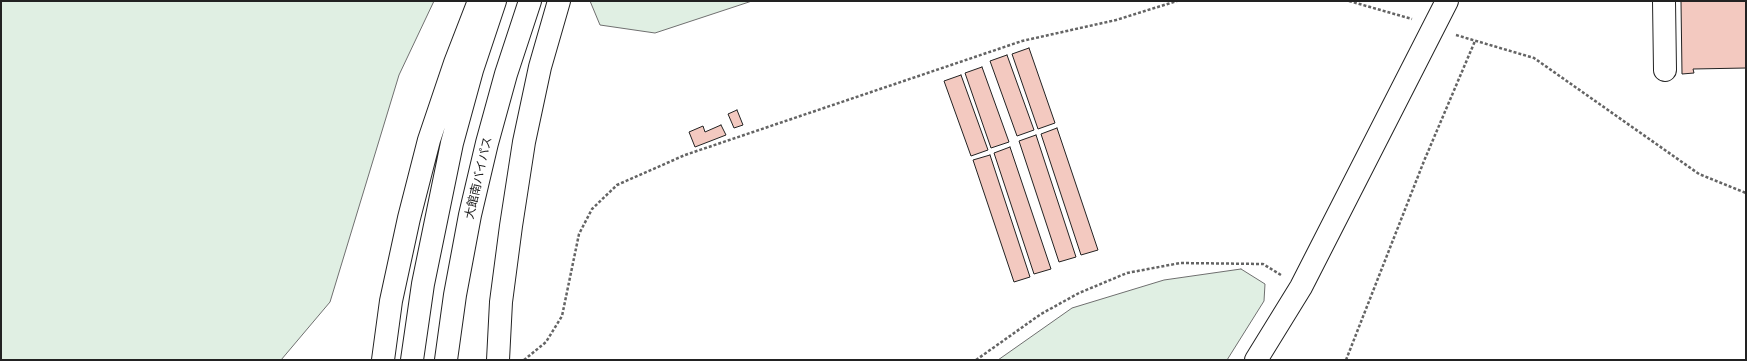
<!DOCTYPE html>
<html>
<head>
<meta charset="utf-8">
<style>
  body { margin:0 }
  #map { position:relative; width:1747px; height:361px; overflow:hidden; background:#fff; font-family:"Fira Sans",sans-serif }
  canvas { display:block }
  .frame { position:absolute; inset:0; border:2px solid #222; pointer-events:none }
</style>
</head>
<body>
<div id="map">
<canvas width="1747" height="361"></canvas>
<div class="frame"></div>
</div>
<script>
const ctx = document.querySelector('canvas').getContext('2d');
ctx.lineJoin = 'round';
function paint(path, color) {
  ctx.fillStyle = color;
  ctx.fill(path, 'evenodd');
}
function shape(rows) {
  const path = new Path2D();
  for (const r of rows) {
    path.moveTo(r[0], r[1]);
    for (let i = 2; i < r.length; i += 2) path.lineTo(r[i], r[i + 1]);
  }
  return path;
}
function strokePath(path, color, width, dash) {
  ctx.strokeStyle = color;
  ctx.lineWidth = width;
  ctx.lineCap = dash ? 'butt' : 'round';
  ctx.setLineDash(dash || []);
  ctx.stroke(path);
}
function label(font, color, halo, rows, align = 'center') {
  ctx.font = font + ' "Fira Sans","Noto Sans JP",sans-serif';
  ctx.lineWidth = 3;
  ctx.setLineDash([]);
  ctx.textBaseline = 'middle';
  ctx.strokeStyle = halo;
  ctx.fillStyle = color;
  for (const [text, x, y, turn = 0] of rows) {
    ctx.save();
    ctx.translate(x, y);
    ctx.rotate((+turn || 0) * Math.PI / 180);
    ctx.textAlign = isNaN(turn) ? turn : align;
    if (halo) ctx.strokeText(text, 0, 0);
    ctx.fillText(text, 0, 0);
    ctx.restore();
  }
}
const green = shape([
  [1,1,434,1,399,75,330,302,281,360,1,360,1,1],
  [590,1,752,1,655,33,600,25,590,1],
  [1241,269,1265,284,1264,301,1227,360,998,360,1072,308,1164,280,1241,269]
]);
const building = shape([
  [1681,1,1746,1,1746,68,1693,69,1694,73,1682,74,1681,1],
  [1029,48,1055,123,1038,129,1012,54,1029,48],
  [1007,55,1034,130,1017,136,990,61,1007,55],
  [982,67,1009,142,991,148,965,73,982,67],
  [961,75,988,150,971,156,944,81,961,75],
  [737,110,743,125,734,128,728,114,737,110],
  [721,125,726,135,695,147,689,132,703,126,705,132,721,125],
  [1057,128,1098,250,1081,255,1041,134,1057,128],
  [1036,135,1076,257,1059,262,1019,141,1036,135],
  [1010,147,1051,269,1034,274,994,153,1010,147],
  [990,155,1030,277,1014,282,973,160,990,155]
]);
const path = shape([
  [1349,1,1412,19],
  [1456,35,1534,58,1699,174,1746,193],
  [524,360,546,342,562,316,579,234,592,209,617,185,685,155,1022,41,1116,20,1177,1],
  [976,360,1041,314,1079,293,1127,273,1180,263,1263,264,1281,275],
  [1346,360,1424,161,1475,41]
]);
const minor = shape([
  [1664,1,1665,70],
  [1256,360,1301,287,1447,1]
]);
const highway = shape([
  [383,360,391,301,409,218,429,140,455,63,479,1],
  [412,360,423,284,452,143,472,70,495,1],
  [446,360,455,295,470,215,487,143,506,74,530,1],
  [498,360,501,302,511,226,524,142,540,67,559,1]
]);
const streetNames = [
  ["大館南バイパス",479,178,-77]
];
paint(green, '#e0efe3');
strokePath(green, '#6f6f6f', 1);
paint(building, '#f3c9c0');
strokePath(building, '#222', 1);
strokePath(minor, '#222', 24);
strokePath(highway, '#222', 24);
strokePath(path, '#646464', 2.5, [3, 2]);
strokePath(minor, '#fff', 22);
strokePath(highway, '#fff', 22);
label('12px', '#222', '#fff', streetNames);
</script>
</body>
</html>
